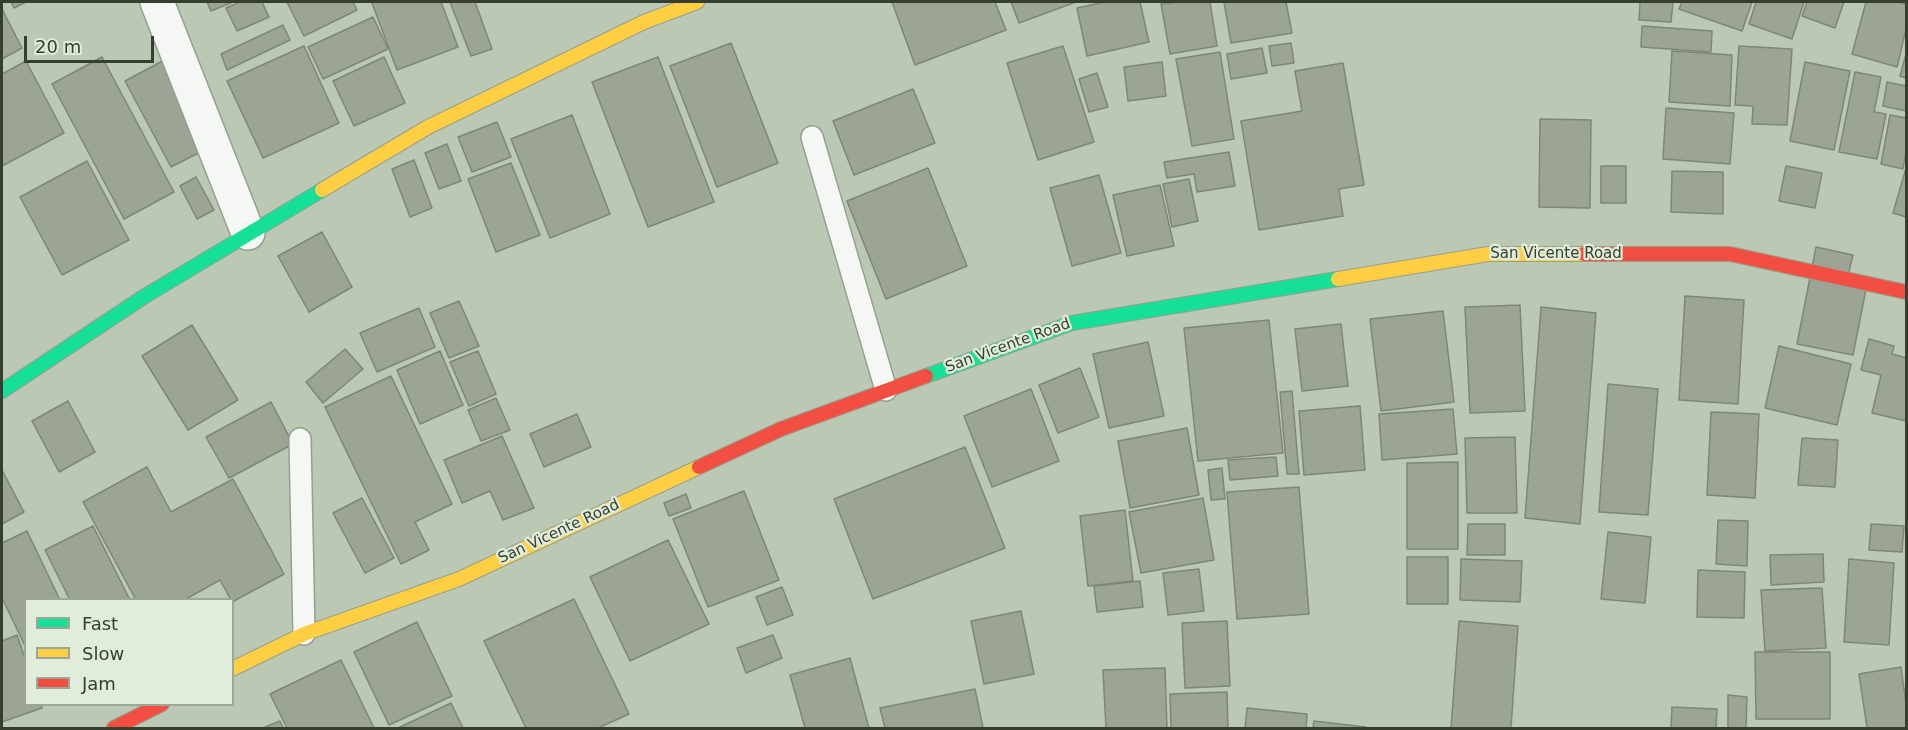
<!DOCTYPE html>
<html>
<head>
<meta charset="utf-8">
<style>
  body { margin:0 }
  #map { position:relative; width:1908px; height:730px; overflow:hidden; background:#bbc8b3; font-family:"DejaVu Sans",sans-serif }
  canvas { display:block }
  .frame { position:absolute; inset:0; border:3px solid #363f2f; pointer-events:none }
  .legend { position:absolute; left:24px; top:598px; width:210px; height:108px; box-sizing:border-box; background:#e1edda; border:2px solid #9da796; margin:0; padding:8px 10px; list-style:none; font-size:18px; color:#363f2f }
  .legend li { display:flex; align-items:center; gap:12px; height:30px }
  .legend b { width:30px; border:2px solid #9da796 }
  .scale { position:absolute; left:24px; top:36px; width:130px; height:27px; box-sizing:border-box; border:3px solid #363f2f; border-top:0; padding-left:8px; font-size:18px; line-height:21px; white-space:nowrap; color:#363f2f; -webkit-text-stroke:4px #e1edda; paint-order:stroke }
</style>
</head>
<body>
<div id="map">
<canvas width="1908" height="730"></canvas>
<div class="frame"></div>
<ul class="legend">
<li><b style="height:8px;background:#16e098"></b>Fast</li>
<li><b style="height:8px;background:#ffcf43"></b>Slow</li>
<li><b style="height:8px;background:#f24e42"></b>Jam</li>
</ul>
<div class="scale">20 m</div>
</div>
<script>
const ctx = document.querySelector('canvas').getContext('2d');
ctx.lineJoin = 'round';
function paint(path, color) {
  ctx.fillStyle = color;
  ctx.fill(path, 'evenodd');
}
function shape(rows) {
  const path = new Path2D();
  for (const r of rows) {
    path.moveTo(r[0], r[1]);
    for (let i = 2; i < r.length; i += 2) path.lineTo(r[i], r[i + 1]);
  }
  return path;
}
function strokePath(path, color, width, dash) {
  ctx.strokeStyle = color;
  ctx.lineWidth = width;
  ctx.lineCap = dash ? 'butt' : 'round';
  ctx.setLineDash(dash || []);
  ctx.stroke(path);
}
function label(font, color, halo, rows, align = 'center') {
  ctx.font = font + ' "DejaVu Sans",sans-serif';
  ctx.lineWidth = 4.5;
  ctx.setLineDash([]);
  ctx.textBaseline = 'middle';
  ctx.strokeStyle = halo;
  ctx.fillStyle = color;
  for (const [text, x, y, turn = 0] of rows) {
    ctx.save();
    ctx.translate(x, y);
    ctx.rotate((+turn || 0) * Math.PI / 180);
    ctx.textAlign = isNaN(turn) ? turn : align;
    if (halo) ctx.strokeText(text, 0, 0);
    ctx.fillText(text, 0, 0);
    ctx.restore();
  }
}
const building = shape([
  [11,2,26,2,14,8,11,2],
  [207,2,233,2,211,11,207,2],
  [240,2,262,2,269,17,237,31,226,8,240,2],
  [287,2,353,2,357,10,304,36,287,2],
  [375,2,441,2,458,47,397,70,372,3,375,2],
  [450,2,475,2,492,49,471,56,450,2],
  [892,2,995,2,1006,30,915,65,892,2],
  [1011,2,1076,2,1019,23,1011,2],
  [1105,2,1140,2,1149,42,1087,56,1077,8,1105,2],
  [1178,2,1210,2,1217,46,1170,54,1161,4,1178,2],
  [1224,2,1286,2,1292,33,1231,43,1224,2],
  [1640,2,1673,2,1671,22,1639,20,1640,2],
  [1682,2,1752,2,1742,31,1679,9,1682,2],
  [1756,2,1804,2,1792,39,1749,24,1756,2],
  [1807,2,1844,2,1835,28,1802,16,1807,2],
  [1866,2,1898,2,1906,4,1906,29,1897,67,1852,54,1866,2],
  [2,9,22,48,2,59,2,9],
  [373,17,388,49,323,79,308,47,373,17],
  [283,25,290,40,227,70,221,54,283,25],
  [1642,26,1712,31,1711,52,1641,47,1642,26],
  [731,43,778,163,717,187,670,66,731,43],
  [1291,43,1294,63,1272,66,1269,46,1291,43],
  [304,46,339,123,263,158,227,81,304,46],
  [1063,46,1094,142,1038,160,1007,63,1063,46],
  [1739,46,1792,49,1787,125,1752,124,1753,106,1735,105,1739,46],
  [1262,48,1267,73,1231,79,1227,54,1262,48],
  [1672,51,1732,55,1730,106,1669,102,1672,51],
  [1220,52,1234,139,1192,146,1176,59,1220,52],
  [1906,54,1906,78,1900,76,1906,54],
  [102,57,174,192,124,219,52,84,102,57],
  [170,57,216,144,171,167,125,81,170,57],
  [384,57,405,103,354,126,333,81,384,57],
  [658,57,714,202,648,227,592,82,658,57],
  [26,61,64,133,2,166,2,74,26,61],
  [1162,62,1166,96,1128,101,1124,67,1162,62],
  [1805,62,1850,71,1834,150,1790,141,1805,62],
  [1343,63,1364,185,1339,189,1343,216,1259,230,1241,121,1302,111,1295,71,1343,63],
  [1855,72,1881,77,1874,112,1886,114,1877,159,1839,152,1855,72],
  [1097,73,1108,107,1089,112,1079,79,1097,73],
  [1887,82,1906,86,1906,111,1883,106,1887,82],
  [913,89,935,143,854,175,833,121,913,89],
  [1666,108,1734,113,1730,164,1663,159,1666,108],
  [572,115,610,214,550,238,511,139,572,115],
  [1890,115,1906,118,1906,151,1903,169,1881,164,1890,115],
  [1540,119,1591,120,1590,208,1539,207,1540,119],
  [497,122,511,157,472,172,458,137,497,122],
  [447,144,461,181,439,189,425,153,447,144],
  [1229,152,1235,186,1197,192,1194,174,1167,178,1164,162,1229,152],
  [414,160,432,208,410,217,392,169,414,160],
  [87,161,129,240,62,275,20,197,87,161],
  [511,163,540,235,496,252,468,179,511,163],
  [1601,166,1626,166,1626,203,1601,203,1601,166],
  [1786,166,1822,173,1815,208,1779,201,1786,166],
  [928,168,967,266,886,299,847,201,928,168],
  [1906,168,1906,217,1893,213,1906,168],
  [1672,171,1723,172,1723,214,1671,212,1672,171],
  [1099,175,1121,253,1072,266,1050,188,1099,175],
  [196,177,214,210,197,219,180,186,196,177],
  [1189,179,1198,221,1172,227,1163,184,1189,179],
  [1160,185,1174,246,1127,256,1113,195,1160,185],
  [322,232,352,287,309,312,278,256,322,232],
  [1816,247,1853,255,1847,280,1867,284,1853,355,1797,344,1816,247],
  [1685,296,1744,300,1738,404,1679,400,1685,296],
  [459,301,479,346,449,358,430,313,459,301],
  [1520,305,1525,411,1470,413,1465,307,1520,305],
  [1541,307,1596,313,1580,524,1525,518,1541,307],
  [419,308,435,347,377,372,360,333,419,308],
  [1443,311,1454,402,1381,411,1370,319,1443,311],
  [1269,320,1283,453,1198,461,1184,328,1269,320],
  [1341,324,1348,386,1302,391,1295,329,1341,324],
  [192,325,238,400,188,430,142,356,192,325],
  [1869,339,1894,346,1892,354,1906,358,1906,421,1872,413,1881,375,1861,370,1869,339],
  [1148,342,1164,416,1109,428,1093,354,1148,342],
  [1779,346,1851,364,1837,425,1765,408,1779,346],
  [345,349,363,369,323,403,306,382,345,349],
  [440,351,463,405,420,424,397,370,440,351],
  [478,351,496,394,469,406,450,362,478,351],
  [1080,368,1099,417,1058,433,1039,385,1080,368],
  [391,376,452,504,415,522,429,550,401,564,325,407,391,376],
  [1608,384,1658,389,1648,515,1599,512,1608,384],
  [1031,389,1059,461,992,487,964,416,1031,389],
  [1292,391,1299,474,1287,474,1280,392,1292,391],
  [496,398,510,430,481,441,468,410,496,398],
  [68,401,95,452,59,472,32,421,68,401],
  [271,402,293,444,229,478,206,437,271,402],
  [1360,406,1365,470,1304,475,1299,411,1360,406],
  [1453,409,1457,454,1382,460,1379,414,1453,409],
  [1711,412,1759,414,1755,498,1707,495,1711,412],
  [577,414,591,447,544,467,530,434,577,414],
  [1187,428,1199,495,1130,508,1118,441,1187,428],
  [502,436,534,508,503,520,490,491,462,503,444,460,502,436],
  [1515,437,1517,513,1467,513,1465,438,1515,437],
  [1802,438,1838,440,1835,487,1798,485,1802,438],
  [965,447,1005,548,873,599,834,499,965,447],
  [1276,457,1278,476,1230,480,1228,460,1276,457],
  [1458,462,1458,549,1407,549,1407,463,1458,462],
  [147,467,171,512,233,479,284,574,232,602,220,580,184,600,136,600,83,502,147,467],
  [1222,468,1225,499,1211,500,1208,470,1222,468],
  [2,470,24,512,2,524,2,470],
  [1299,487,1309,614,1237,619,1227,492,1299,487],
  [744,491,779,580,708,607,673,519,744,491],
  [686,494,691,508,669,516,664,503,686,494],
  [362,498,394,558,365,573,333,513,362,498],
  [1203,498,1214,560,1141,573,1129,512,1203,498],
  [1125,510,1133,581,1088,586,1080,516,1125,510],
  [1718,520,1748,521,1747,566,1716,564,1718,520],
  [1468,524,1505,524,1505,555,1467,555,1468,524],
  [1871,524,1904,526,1902,552,1869,550,1871,524],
  [93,526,130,600,70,600,45,550,93,526],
  [27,531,60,600,26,600,26,648,2,598,2,543,27,531],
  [1608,532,1651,537,1645,603,1601,599,1608,532],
  [668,540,709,624,630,661,590,577,668,540],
  [1823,554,1824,582,1771,585,1770,555,1823,554],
  [1407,557,1448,557,1448,604,1407,604,1407,557],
  [1461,559,1522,561,1520,602,1460,600,1461,559],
  [1849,559,1894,563,1889,645,1844,642,1849,559],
  [1199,569,1204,611,1168,615,1163,573,1199,569],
  [1698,570,1745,572,1744,618,1697,617,1698,570],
  [1140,581,1143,607,1097,612,1094,586,1140,581],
  [782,587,793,615,767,625,756,597,782,587],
  [1822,588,1826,648,1765,651,1761,590,1822,588],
  [574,599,629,714,598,728,526,728,484,641,574,599],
  [1021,611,1034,674,984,684,971,621,1021,611],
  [1227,621,1230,686,1185,688,1182,623,1227,621],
  [1459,621,1518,626,1511,728,1451,728,1459,621],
  [417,622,452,696,389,725,354,652,417,622],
  [17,635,26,661,26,704,41,704,42,708,2,722,2,641,17,635],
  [773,635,782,658,746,673,737,648,773,635],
  [1755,652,1830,652,1830,719,1756,719,1755,652],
  [850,658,869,728,805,728,790,675,850,658],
  [341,660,374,728,287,728,270,694,341,660],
  [1901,667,1906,704,1906,728,1867,728,1859,674,1901,667],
  [1165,668,1167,728,1106,728,1103,670,1165,668],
  [975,689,983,728,885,728,880,708,975,689],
  [1227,692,1228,728,1171,728,1170,694,1227,692],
  [1728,695,1747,697,1746,728,1728,728,1728,695],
  [451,703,463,728,398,728,451,703],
  [1672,707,1717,709,1716,728,1671,728,1672,707],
  [1247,708,1307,714,1306,728,1245,728,1247,708],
  [280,721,283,728,263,728,280,721],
  [1314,721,1366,727,1366,728,1313,728,1314,721]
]);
const lane = shape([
  [812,137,886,390],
  [300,439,304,634]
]);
const street = shape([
  [157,2,248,233]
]);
const fast = shape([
  [926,376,1072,323,1338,279],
  [2,391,145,296,322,190]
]);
const slow = shape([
  [322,190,428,127,644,22,697,2],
  [1338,279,1488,254,1584,254],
  [232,669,304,634,459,579,699,467]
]);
const jam = shape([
  [1584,254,1730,254,1906,292],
  [699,467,781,429,926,376],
  [114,728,162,704]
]);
const streetNames = [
  ["San Vicente Road",1556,254],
  ["San Vicente Road",1008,346,-20],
  ["San Vicente Road",559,532,-25]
];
paint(building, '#9ca595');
strokePath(building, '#7d8777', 1.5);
strokePath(lane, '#959f8f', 24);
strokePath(street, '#959f8f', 36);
strokePath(fast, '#959f8f', 16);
strokePath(slow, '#959f8f', 16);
strokePath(jam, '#959f8f', 16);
strokePath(lane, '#f5f7f4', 21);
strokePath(street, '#f5f7f4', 33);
strokePath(fast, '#16e098', 14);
strokePath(slow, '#ffcf43', 14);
strokePath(jam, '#f24e42', 14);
label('15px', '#363f2f', '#e1edda', streetNames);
</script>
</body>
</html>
